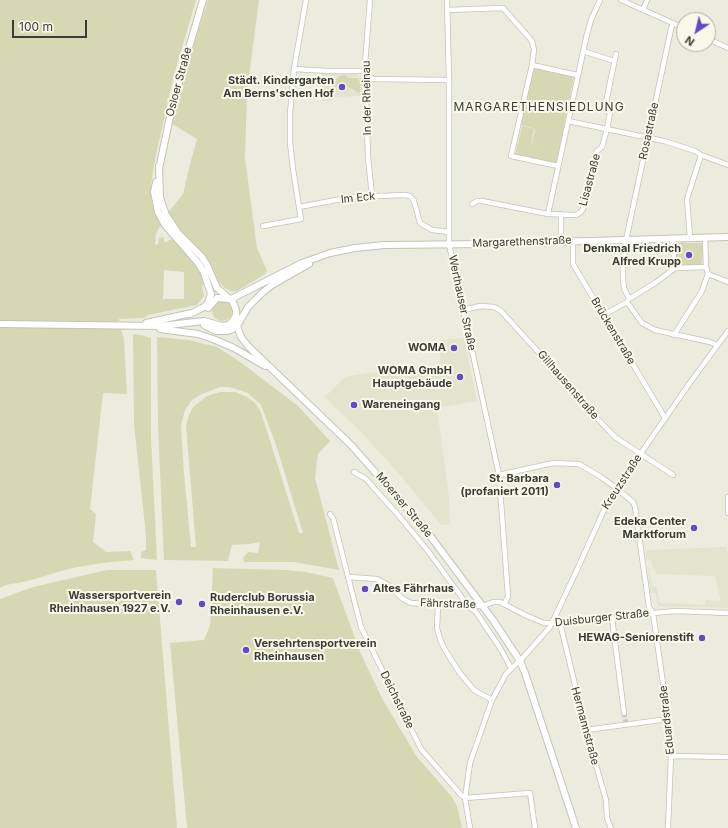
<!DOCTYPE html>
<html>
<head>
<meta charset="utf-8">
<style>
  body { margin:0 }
  #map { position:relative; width:728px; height:828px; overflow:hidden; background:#ebecde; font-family:Inter,sans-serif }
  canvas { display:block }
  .north { position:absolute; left:676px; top:12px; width:40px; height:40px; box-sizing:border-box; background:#f8f9eb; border:1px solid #acada3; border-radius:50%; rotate:215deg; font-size:11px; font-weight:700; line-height:16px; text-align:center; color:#3b3c36 }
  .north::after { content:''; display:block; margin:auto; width:14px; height:18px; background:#664ac3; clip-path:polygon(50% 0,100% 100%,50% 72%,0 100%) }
  .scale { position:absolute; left:12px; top:20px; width:75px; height:18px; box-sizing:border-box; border:2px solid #3b3c36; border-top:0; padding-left:5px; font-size:12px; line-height:14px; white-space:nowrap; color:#3b3c36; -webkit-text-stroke:3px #f8f9eb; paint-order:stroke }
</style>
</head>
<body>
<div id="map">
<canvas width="728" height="828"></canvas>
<div class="north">N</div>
<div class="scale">100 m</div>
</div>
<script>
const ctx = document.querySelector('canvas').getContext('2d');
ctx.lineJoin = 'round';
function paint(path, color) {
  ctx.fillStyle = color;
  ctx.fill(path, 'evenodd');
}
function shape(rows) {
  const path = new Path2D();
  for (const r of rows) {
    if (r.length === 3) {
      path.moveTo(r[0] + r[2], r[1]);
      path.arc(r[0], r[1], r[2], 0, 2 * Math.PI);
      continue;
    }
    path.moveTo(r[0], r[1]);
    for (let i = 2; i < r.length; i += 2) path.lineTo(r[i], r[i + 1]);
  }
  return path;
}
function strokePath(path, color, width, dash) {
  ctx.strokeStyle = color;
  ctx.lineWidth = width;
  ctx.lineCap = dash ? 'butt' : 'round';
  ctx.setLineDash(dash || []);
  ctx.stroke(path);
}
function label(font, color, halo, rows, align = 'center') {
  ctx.font = font + ' Inter,sans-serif';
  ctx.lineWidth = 4;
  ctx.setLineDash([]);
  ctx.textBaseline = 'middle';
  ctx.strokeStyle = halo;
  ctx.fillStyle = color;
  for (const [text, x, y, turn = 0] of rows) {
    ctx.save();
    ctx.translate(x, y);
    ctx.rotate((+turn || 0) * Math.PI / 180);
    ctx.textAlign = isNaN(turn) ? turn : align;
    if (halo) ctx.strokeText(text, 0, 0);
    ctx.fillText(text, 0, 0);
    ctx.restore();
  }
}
const built = shape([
  [322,74,357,74,359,76,362,78,362,96,335,97,334,100,332,97,331,101,322,101],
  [464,338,477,401,437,408,449,497,450,521,450,524,441,525,400,475,365,436,325,397,345,377,367,373,440,367,440,340],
  [726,547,728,555,728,608,658,606,656,593,651,593,648,569,653,568,651,559,646,560,646,550],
  [655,568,656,574,715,576,721,601,705,600,705,605,659,603,657,587,652,587,649,570]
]);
const green = shape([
  [0,0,196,0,173,79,154,164,151,185,151,197,154,210,162,225,158,229,156,234,155,245,158,244,159,238,162,237,164,238,164,242,167,242,169,240,175,239,198,266,205,280,202,286,204,296,197,305,148,315,144,318,119,319,124,340,127,394,103,393,90,509,96,514,93,542,106,552,130,551,134,560,102,563,68,569,28,581,6,585,0,588],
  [164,270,184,272,184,299,163,299],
  [208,0,259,0,247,92,245,158,257,248,267,271,265,274,237,291,231,291,225,288,216,280,167,214,183,194,190,164,197,139,172,124,184,75],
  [533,67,574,77,556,165,515,155,522,126,534,129,531,143,543,146,532,143,535,129,521,125],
  [344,75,349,78,356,78,360,81,360,92,358,93,353,89,341,84,338,88,333,86,333,84,339,76],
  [675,243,703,243,702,265,677,266,675,265],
  [222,311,10],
  [133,334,141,335,151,338,151,437,157,560,141,558,141,552,146,550,146,535,134,424],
  [157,337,189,340,217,347,239,361,298,406,330,441,318,454,315,478,339,570,294,562,244,562,243,558,248,552,258,553,260,542,250,544,232,545,228,561,164,560,158,427],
  [220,387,229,387,248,393,261,405,275,442,303,533,299,533,261,412,255,403,247,397,236,392,220,392,207,396,193,407,189,415,186,426,196,547,191,547,184,474,181,425,185,410,192,400,202,394],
  [213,568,285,570,306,572,333,578,360,652,383,700,417,757,452,797,457,806,462,828,187,828,170,643,204,640,210,626],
  [107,570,156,570,177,828,0,828,0,599,33,587]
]);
const minorTunnel = shape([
  [624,713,626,723]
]);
const minor = shape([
  [370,0,365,64,368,157,372,196],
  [447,0,449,80,449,244,499,475,508,596,505,603],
  [621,0,684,28],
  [447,10,503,8,532,41,534,50,532,65,511,156,558,166],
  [643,10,647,0],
  [708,39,728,48],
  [583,51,614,61],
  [532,65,577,75],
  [294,69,328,71,362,71,373,79,449,80],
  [568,121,664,141,695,151,701,155,728,165],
  [472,204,477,201,482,201,548,214,576,215,581,212,583,209,595,155,597,151,602,147,607,129,610,113,606,107,606,102,616,54],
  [299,207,293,169,290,142,290,114,294,69,306,0],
  [548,214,587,34,591,20,600,0],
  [561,214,561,241],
  [263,226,301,219,299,207,352,197,405,195,410,196,414,201,420,223,432,230,449,232],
  [672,238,675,268,706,267],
  [690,238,687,199,701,155],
  [705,238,706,267,708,274],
  [573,240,573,264,665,418],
  [708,274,728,282],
  [629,299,624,288,623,280,623,260,626,240,671,29,673,23],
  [629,299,655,283,675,268],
  [627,302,642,323,655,330,710,342,717,345],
  [464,310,480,306,494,307,501,311,561,377,587,408,615,437,673,475],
  [604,315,627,302],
  [674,335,702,291,708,274],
  [354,472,366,479,399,516,428,551,468,606,476,612,500,648,511,668],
  [499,475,553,463,579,464,601,477,616,488,633,502,635,507,649,607,653,613,668,719,671,756,668,828],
  [728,497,728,513],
  [330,514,333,518,361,627,421,749,462,796,465,798,470,828],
  [349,577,377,579,388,585,403,599,411,603,438,605,483,606,493,602,500,602,525,615,544,623,579,622,653,613,676,611,728,613],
  [438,605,437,628,440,639,444,648,459,672,474,690,492,700],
  [612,618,624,713],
  [560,623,586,730,606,800,607,818,611,828],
  [520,661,550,627,576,572,609,499,689,384,728,331],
  [517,663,506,674,492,700,470,763,465,798,530,793,535,828],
  [586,730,668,719],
  [671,756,728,757]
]);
const secondary = shape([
  [159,166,160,198,166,215,178,233,202,257,207,265,217,288,233,302,236,310,237,326,241,337,248,346,275,372,351,445,422,525,493,620,520,661,525,673,576,828],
  [159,169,171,112,181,75,203,0],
  [156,182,154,192,158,212,165,225,199,264,204,273,211,294,208,303,204,307,190,314],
  [231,299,302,263,330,253,355,248,384,245,487,244,728,237],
  [208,308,217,298,229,299],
  [146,323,192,313],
  [0,324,160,326,204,321,222,326,228,325,232,322,236,315],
  [204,325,216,331,226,331,231,330,237,326,248,307,263,292,272,285,309,264],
  [160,329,198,334,213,339,234,348,265,366]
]);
const markers = [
  [342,87,4,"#664ac3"],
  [689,255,4,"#664ac3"],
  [454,348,4,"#664ac3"],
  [460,377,4,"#664ac3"],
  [354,405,4,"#664ac3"],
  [557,485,4,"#664ac3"],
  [694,528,4,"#664ac3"],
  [365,589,4,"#664ac3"],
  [179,602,4,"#664ac3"],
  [202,604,4,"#664ac3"],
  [702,638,4,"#664ac3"],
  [246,650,4,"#664ac3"]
];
const poiNames = [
  ["Städt. Kindergarten",334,81],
  ["Am Berns'schen Hof",334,94],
  ["Denkmal Friedrich",681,249],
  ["Alfred Krupp",681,262],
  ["WOMA",446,348],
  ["WOMA GmbH",452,371],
  ["Hauptgebäude",452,384],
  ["Wareneingang",362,405,"left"],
  ["St. Barbara",549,479],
  ["(profaniert 2011)",549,492],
  ["Edeka Center",686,522],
  ["Marktforum",686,535],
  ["Altes Fährhaus",373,589,"left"],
  ["Wassersportverein",171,596],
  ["Rheinhausen 1927 e.V.",171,609],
  ["Ruderclub Borussia",210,598,"left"],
  ["Rheinhausen e.V.",210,611,"left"],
  ["HEWAG-Seniorenstift",694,638],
  ["Versehrtensportverein",254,644,"left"],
  ["Rheinhausen",254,657,"left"]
];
const streetNames = [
  ["Osloer Straße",179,82,-75],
  ["In der Rheinau",367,98,-91],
  ["Rosastraße",649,131,-78],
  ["Lisastraße",590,180,-75],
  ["Im Eck",358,198,-6],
  ["Margarethenstraße",522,242,-2],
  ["Werthauser Straße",462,303,78],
  ["Brückenstraße",613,331,59],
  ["Gillhausenstraße",568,385,49],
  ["Kreuzstraße",622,482,-57],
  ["Moerser Straße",404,505,50],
  ["Fährstraße",448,604,2],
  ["Duisburger Straße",602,618,-6],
  ["Deichstraße",397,700,64],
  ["Eduardstraße",667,720,-96],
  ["Hermannstraße",585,726,75]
];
const neighbourhoodNames = [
  ["MARGARETHENSIEDLUNG",539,107]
];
paint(built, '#e2e4ce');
paint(green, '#d6d8b4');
strokePath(minorTunnel, '#c8c9bc', 4.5, [4.5, 2]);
strokePath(minor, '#c3c4b7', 6);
strokePath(secondary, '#c3c4b7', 8);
strokePath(minor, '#fff', 4.5);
strokePath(secondary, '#fff', 6);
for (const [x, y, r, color] of markers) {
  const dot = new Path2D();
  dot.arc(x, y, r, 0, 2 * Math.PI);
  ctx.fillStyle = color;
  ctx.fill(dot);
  strokePath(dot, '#f8f9eb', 1.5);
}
label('bold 11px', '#3b3c36', '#f8f9eb', poiNames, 'right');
label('11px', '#3b3c36', '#f8f9eb', streetNames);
ctx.letterSpacing = '1px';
label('12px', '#3b3c36', '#f8f9eb', neighbourhoodNames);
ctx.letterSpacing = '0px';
</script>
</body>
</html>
